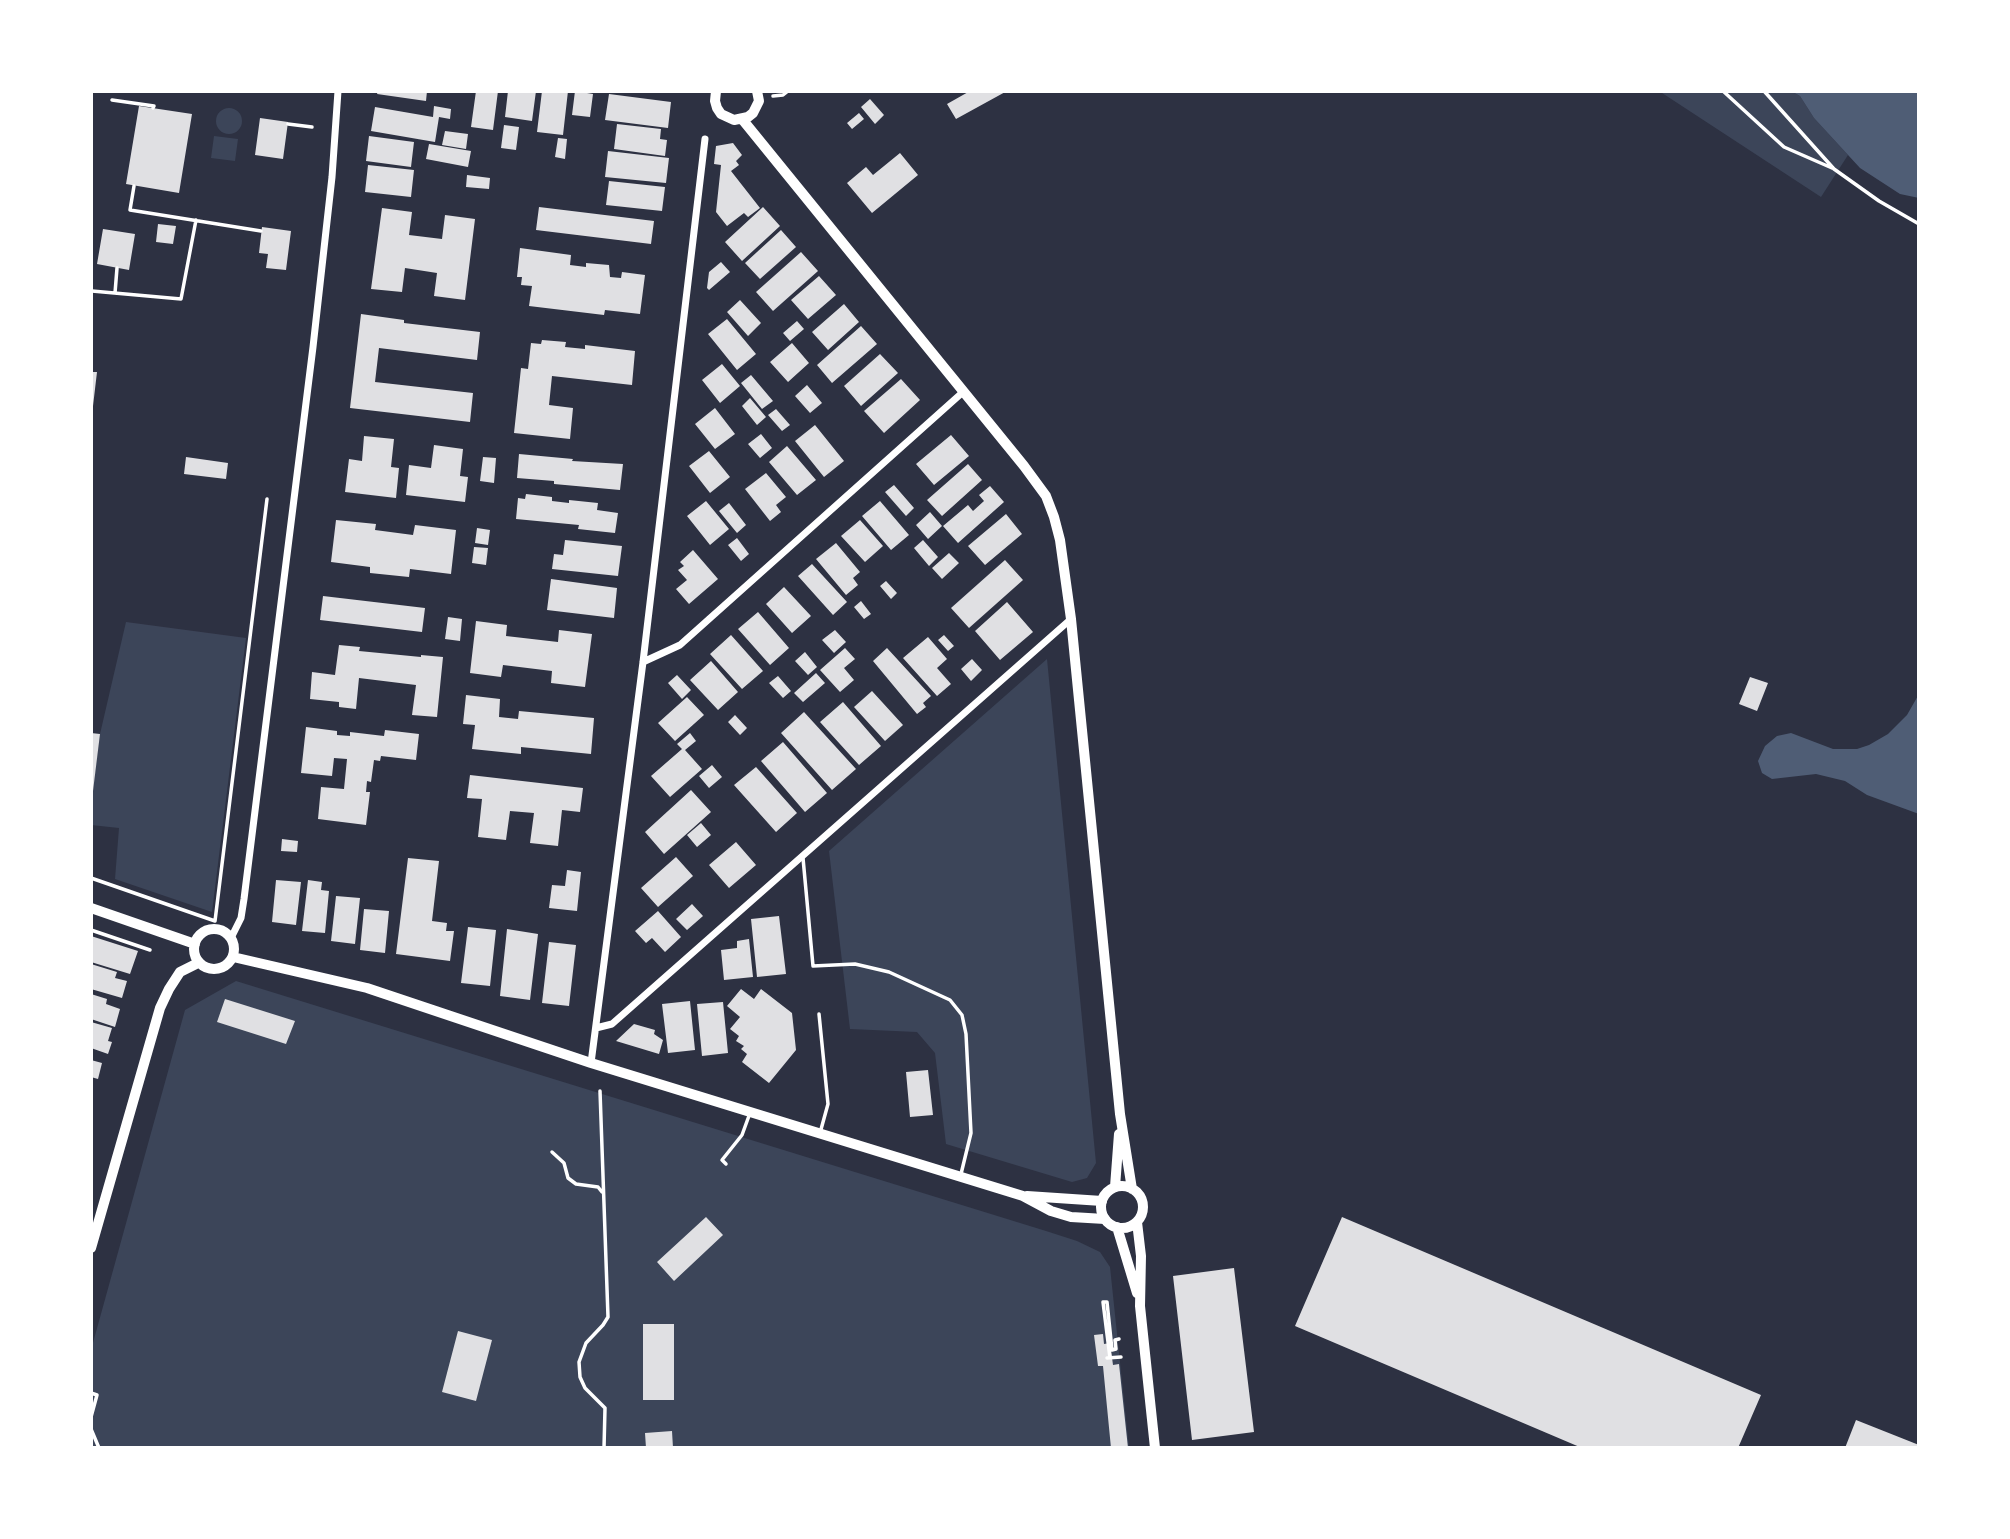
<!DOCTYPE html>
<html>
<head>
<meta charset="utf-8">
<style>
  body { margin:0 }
  #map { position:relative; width:2010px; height:1539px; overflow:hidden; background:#2d3142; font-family:Signika,sans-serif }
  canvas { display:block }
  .frame { position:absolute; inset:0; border:93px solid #fff; pointer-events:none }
</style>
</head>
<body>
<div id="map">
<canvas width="2010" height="1539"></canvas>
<div class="frame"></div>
</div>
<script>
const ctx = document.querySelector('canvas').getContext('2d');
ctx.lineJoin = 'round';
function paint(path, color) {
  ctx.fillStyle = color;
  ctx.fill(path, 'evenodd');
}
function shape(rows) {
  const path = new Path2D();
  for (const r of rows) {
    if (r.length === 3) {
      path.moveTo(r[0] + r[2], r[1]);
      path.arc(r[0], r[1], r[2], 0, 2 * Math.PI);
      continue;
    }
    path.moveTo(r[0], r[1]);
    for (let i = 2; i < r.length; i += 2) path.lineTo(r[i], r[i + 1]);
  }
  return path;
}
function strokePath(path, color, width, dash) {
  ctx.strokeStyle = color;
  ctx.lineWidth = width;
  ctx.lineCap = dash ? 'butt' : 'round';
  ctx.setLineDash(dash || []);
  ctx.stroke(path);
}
const green = shape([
  [1659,91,1791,91,1800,96,1814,118,1848,155,1821,197],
  [229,121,13],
  [214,136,238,139,235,161,211,158],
  [126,622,246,638,212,912,115,879,119,828,91,825,91,804,100,734],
  [1047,659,1096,1163,1087,1178,1072,1182,946,1144,935,1053,917,1032,850,1029,829,851],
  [236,981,1046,1231,1077,1241,1100,1252,1110,1267,1129,1448,91,1448,91,1350,185,1010]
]);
const water = shape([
  [1791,91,1919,91,1919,198,1900,194,1860,168,1814,118,1800,96],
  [1919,694,1919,814,1867,795,1845,781,1816,774,1772,779,1762,773,1758,761,1765,746,1777,736,1791,733,1833,749,1857,749,1869,745,1888,734,1907,715]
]);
const building = shape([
  [378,91,427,91,426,101,377,94],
  [476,91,498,91,493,130,471,127],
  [508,91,536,91,532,121,505,117],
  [542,91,568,91,563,135,537,132],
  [575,91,593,94,590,117,572,115],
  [970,91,1007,91,956,119,947,104],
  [609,94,671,102,668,128,605,120],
  [870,99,884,115,875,124,861,107],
  [139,106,192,114,179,193,126,184],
  [434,106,451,109,450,119,439,117,435,142,371,131,375,107,433,117],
  [859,113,864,119,852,129,847,123],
  [260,118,288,122,283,159,255,155],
  [617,124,661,129,660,139,667,140,665,156,614,149],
  [504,125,519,127,516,150,501,148],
  [445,131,468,134,466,149,442,145],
  [369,136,414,142,411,167,366,161],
  [558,138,567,139,565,159,555,157],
  [733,143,742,155,736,161,739,165,731,171,760,208,748,217,744,213,727,226,716,212,721,165,714,164,716,146],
  [429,144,471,151,468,167,426,159],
  [608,151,669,158,666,183,605,177],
  [900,153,918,175,872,213,847,183,866,167,873,175],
  [368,165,414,170,411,197,365,192],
  [467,175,490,178,489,189,466,187],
  [609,181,665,187,662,211,606,205],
  [539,207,654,221,651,244,536,230],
  [763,207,780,226,742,261,725,242],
  [382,208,412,212,409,235,442,239,445,215,475,219,465,300,434,296,437,273,405,268,402,292,371,289],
  [158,224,176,226,173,244,156,242],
  [262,227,291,231,286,270,266,268,268,254,259,253],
  [103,229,135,234,129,270,97,264],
  [781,230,796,247,760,279,745,263],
  [520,248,571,255,570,265,586,267,586,263,609,265,610,277,621,278,622,272,645,275,640,314,605,310,604,315,529,306,532,286,521,285,522,277,517,277],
  [801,252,818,271,773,311,756,292],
  [721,262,730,272,709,290,707,288,709,272],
  [819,276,836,295,808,319,791,300],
  [740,300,761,323,748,336,727,312],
  [844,304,859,322,828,350,812,332],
  [361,314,404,320,404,323,480,332,477,360,379,348,375,382,473,393,470,422,350,408],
  [727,319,756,354,737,370,708,334],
  [797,321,804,329,790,341,783,333],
  [861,326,877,344,832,383,817,365],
  [542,340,566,342,565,347,585,349,585,345,635,351,632,385,552,376,549,405,573,408,570,439,514,433,521,368,528,369,531,343,541,344],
  [792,343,809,363,788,382,770,362],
  [880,354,898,373,861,406,844,386],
  [722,364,740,386,720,403,702,380],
  [91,372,97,372,93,406,91,406],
  [751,375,773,401,762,409,741,383],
  [901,379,920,400,884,433,864,411],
  [807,385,822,403,810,413,795,396],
  [750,398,766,417,757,425,742,406],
  [715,408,735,434,715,449,695,424],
  [776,409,790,425,782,431,768,415],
  [815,425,844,461,824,477,795,441],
  [761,434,772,448,760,458,748,444],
  [951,435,969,456,934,485,916,464],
  [364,436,394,439,391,467,399,468,396,498,345,492,349,459,362,461],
  [434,445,463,449,460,476,468,477,465,502,406,495,409,465,431,468],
  [787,446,816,480,797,495,769,462],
  [709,451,730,477,710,493,689,466],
  [519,454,573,459,572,461,623,464,620,490,554,484,554,481,517,478],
  [186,457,228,463,226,479,184,474],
  [483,457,496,458,494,483,480,481],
  [968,464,982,480,942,516,927,500],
  [766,473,786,497,776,505,781,512,770,521,745,489],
  [894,485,914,508,906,516,885,492],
  [990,486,1004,502,958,543,943,526,968,505,973,511,984,501,979,495],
  [526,494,552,497,552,501,569,503,569,500,598,503,597,510,618,513,615,533,578,529,579,525,516,519,518,498,525,499],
  [706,501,729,529,710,545,687,516],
  [880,501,909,535,891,550,862,516],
  [729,503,746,525,737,533,719,511],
  [930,512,942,526,928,539,916,525],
  [1006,514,1022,534,985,565,968,546],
  [336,520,376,524,375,530,413,535,415,525,456,530,451,574,410,569,409,577,370,573,370,567,331,562],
  [860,520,883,546,865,562,841,536],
  [477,528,490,530,488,545,475,543],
  [737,538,749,554,741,561,728,545],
  [565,540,622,546,618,576,552,569,554,554,563,555],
  [923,540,938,557,929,566,914,548],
  [836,543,860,572,853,578,858,585,846,595,816,559],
  [474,547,488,548,486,565,472,563],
  [693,550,718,579,689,604,676,589,687,580,678,570,684,566,680,562],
  [949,553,959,563,942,579,932,568],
  [1005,560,1023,580,969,628,951,608],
  [812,564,847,602,833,615,798,576],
  [551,579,617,588,614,618,547,610],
  [886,581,897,593,891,599,880,586],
  [784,587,811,616,792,633,766,604],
  [323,596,425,608,422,632,320,620],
  [861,601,871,614,864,619,854,607],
  [1007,602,1033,632,1000,660,975,631],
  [758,612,789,648,770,665,738,629],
  [448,617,462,619,460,641,445,639],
  [476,621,507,625,506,636,558,642,559,630,592,634,585,687,551,683,552,671,503,665,501,677,470,673],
  [835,630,846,642,834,653,822,640],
  [731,635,763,671,742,689,710,654],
  [944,635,954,646,948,651,938,640],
  [928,637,947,659,937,668,951,684,937,696,903,658],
  [339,645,360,647,359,651,421,657,421,655,443,657,437,717,412,715,416,685,359,678,356,709,339,707,339,702,310,699,312,672,335,675],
  [845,648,855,659,844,668,854,680,840,692,820,670],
  [887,648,931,696,923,703,926,707,917,714,873,661],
  [805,652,817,667,808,675,795,661],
  [972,659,982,670,971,681,961,669],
  [711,661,738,692,718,710,690,680],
  [816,673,825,683,803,702,794,693],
  [677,675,691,690,682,699,668,683],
  [778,676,791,691,783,698,769,683],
  [1750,677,1768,683,1757,711,1739,704],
  [872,691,903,725,885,741,854,707],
  [466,695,500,699,499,717,518,719,519,711,594,718,591,754,521,747,521,754,472,749,475,725,463,724],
  [687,697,704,715,675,741,658,723],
  [843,702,881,746,859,765,820,722],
  [804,712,856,769,832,790,781,733],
  [735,715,747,728,740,735,728,722],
  [306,727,337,731,337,735,350,736,350,732,384,736,385,730,419,734,416,760,381,756,380,761,374,760,371,782,367,781,366,792,370,792,366,825,318,819,321,787,344,789,347,759,334,758,332,776,301,773],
  [91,733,100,734,93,791,91,791],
  [690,733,696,741,685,750,702,769,670,797,651,776,682,749,677,744],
  [783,742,827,793,805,812,761,761],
  [712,765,722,777,709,788,699,776],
  [756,767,797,813,776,832,734,785],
  [470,775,583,788,580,812,562,810,558,846,530,843,534,813,510,811,506,840,478,837,482,799,467,798],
  [691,790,711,812,664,854,645,832],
  [701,823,711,835,697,847,687,835],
  [282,839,298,841,297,852,281,851],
  [736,842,756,865,729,888,709,865],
  [676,857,693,876,658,907,641,888],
  [408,858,439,861,432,921,447,923,446,931,454,931,450,961,396,954],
  [567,870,581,872,577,911,549,908,552,885,565,886],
  [276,880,301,882,296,925,272,922],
  [308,880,322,882,321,890,329,891,325,933,302,931],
  [336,896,360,898,355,944,331,941],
  [692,904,703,916,687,930,676,919],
  [364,909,389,911,385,953,360,950],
  [658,911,681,937,665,952,652,938,646,943,635,931],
  [779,916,786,974,757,977,751,919],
  [468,927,496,930,490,986,461,983],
  [507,929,538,934,530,1000,500,996],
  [91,936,138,951,130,974,91,962],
  [749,939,753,977,724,980,721,950,737,948,737,941],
  [549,942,576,945,569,1006,542,1003],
  [91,964,117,972,115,978,127,981,122,998,91,989],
  [741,989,754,999,761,989,792,1013,796,1050,769,1083,742,1062,747,1054,741,1049,744,1046,736,1041,739,1036,730,1029,740,1017,727,1006],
  [91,994,107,999,106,1004,120,1009,115,1027,91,1019],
  [225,999,295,1021,286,1044,217,1022],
  [690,1001,695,1050,668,1053,662,1004],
  [723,1002,728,1053,702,1056,697,1004],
  [91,1022,112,1028,108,1041,112,1042,108,1054,91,1048],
  [634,1024,655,1030,654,1034,663,1040,659,1054,616,1041],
  [91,1060,102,1063,98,1079,91,1077],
  [928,1070,933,1115,910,1117,906,1072],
  [706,1217,723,1235,674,1281,657,1262],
  [1342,1217,1761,1395,1738,1448,1582,1448,1295,1326],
  [1234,1268,1254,1432,1192,1440,1173,1276],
  [643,1324,674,1324,674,1400,643,1400],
  [458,1331,492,1340,476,1401,442,1392],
  [1103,1334,1104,1344,1110,1343,1113,1365,1119,1364,1128,1448,1111,1448,1103,1366,1098,1366,1094,1335],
  [1856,1420,1919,1445,1919,1448,1845,1448],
  [672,1431,673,1448,646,1448,645,1433]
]);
const path = shape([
  [1723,91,1784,147,1832,168],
  [1764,91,1834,169,1879,201,1919,224],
  [773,96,783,95,788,91],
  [112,100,154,106,153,108],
  [288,124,312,127],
  [134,186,130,210,261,231],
  [92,291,181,299,196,220],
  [115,293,117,268],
  [91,878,215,921,267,499],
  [91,930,150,950],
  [600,1091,608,1317,603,1325,586,1343,579,1362,580,1377,585,1388,605,1408,604,1448],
  [552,1152,564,1163,568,1178,576,1184,598,1187,602,1192],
  [1107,1358,1121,1357],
  [1110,1358,1103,1302,1107,1302,1112,1350,1116,1349,1115,1340,1119,1339],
  [91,1393,97,1395,91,1417],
  [91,1429,99,1448]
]);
const service = shape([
  [803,858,813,966,855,964,889,972,950,1000,962,1015,966,1034,971,1133,961,1174],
  [819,1014,828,1104,820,1133],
  [726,1164,722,1160,742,1135,750,1113]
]);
const minor = shape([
  [643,662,680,645,963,392],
  [231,938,241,918,244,899,313,347,332,177,338,91],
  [596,1028,612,1024,1071,619],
  [591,1063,643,662,705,139]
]);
const tertiary = shape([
  [91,908,195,944],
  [214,949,20],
  [233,957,367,988,591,1063,1023,1196,1051,1211,1071,1217,1105,1219],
  [1027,1196,1102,1201],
  [91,1248,160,1008,169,989,180,972,198,963]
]);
const secondary = shape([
  [716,91,715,101,717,108,721,114,734,120,748,117,753,113,759,101,757,91],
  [742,119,1024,466,1046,496,1054,517,1060,540,1071,619,1120,1114,1132,1189],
  [1122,1207,21],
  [1115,1187,1119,1134],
  [1137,1222,1141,1256,1140,1306,1155,1448],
  [1117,1227,1137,1293]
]);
paint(green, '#3c4559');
paint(water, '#4f5d75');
paint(building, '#e0e0e3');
strokePath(path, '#fff', 3.5);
strokePath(service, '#fff', 3.5);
strokePath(minor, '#fff', 7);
strokePath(tertiary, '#fff', 10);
strokePath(secondary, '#fff', 10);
</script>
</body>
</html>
